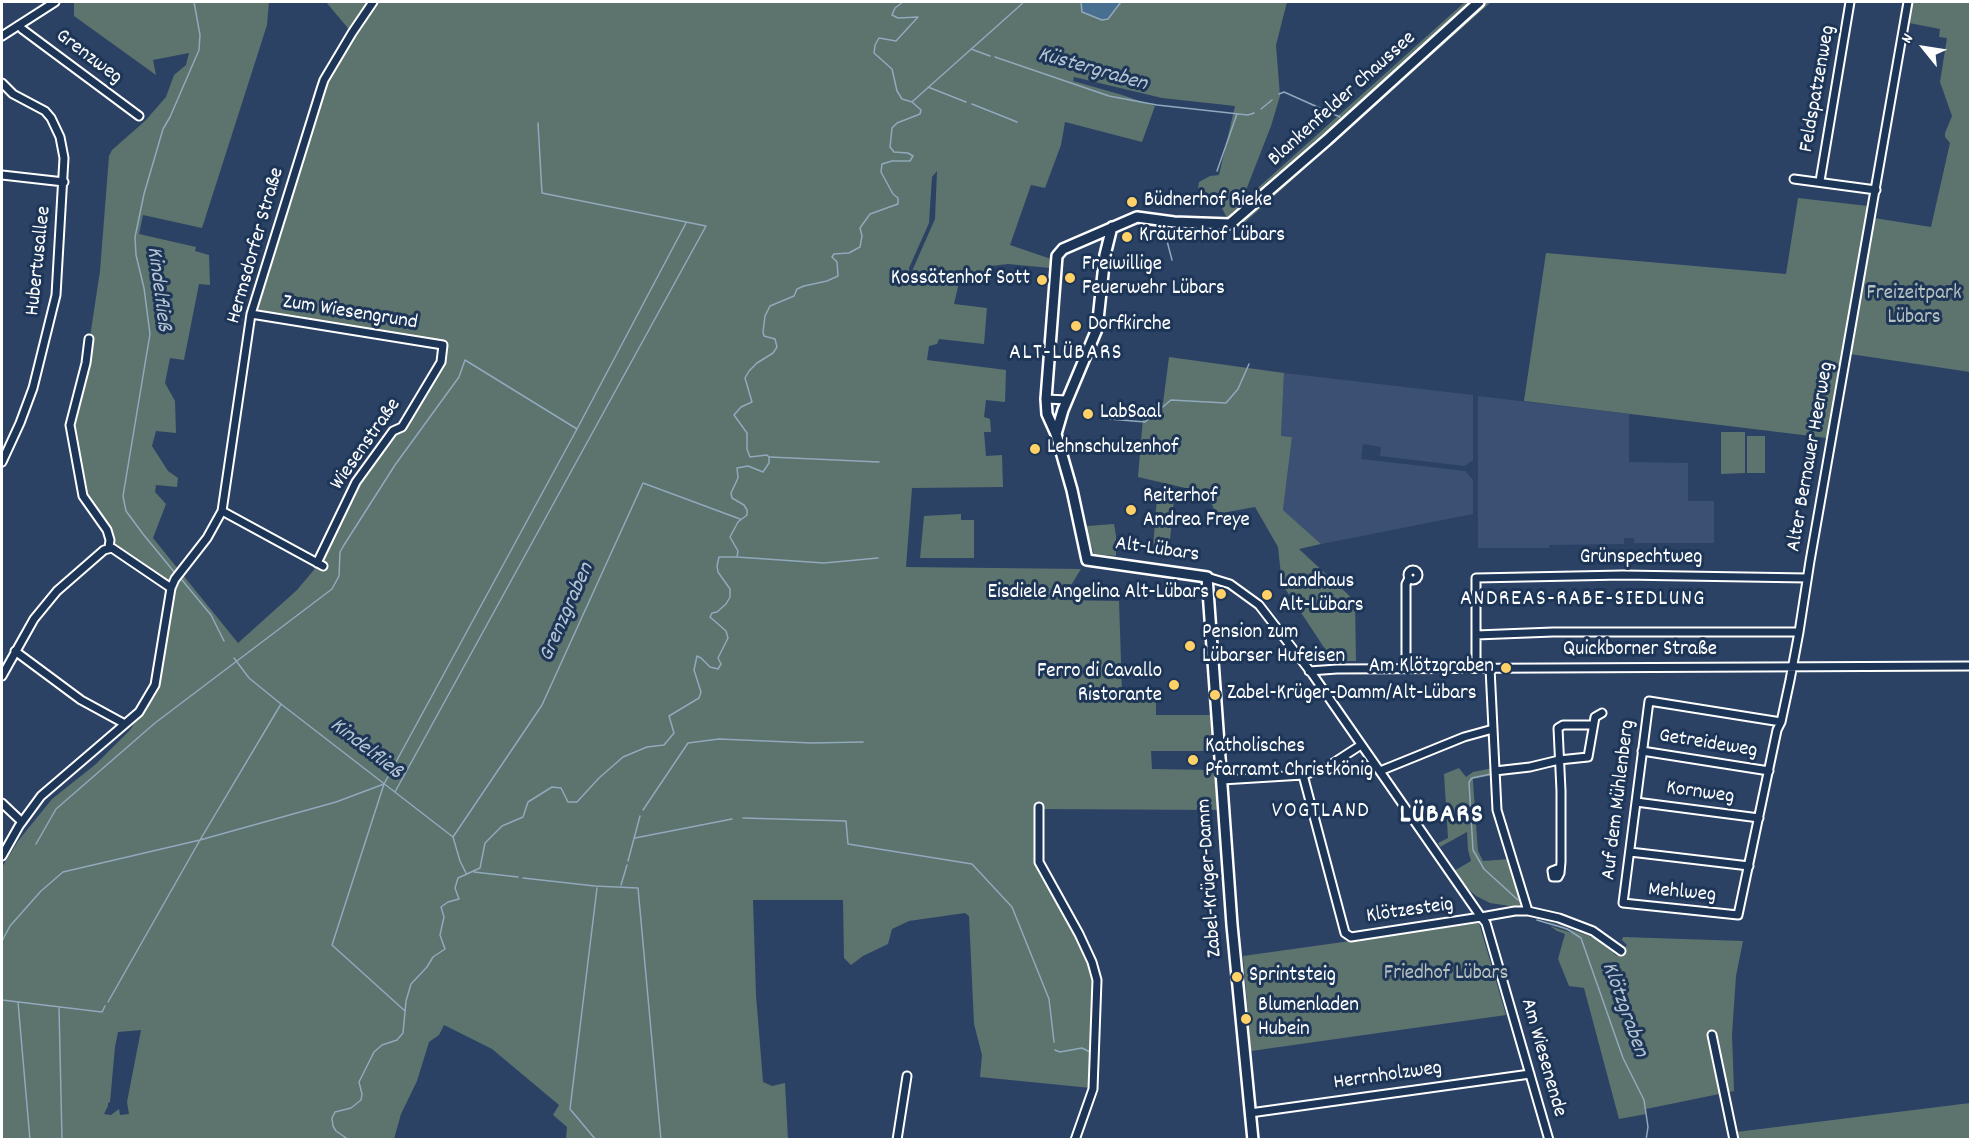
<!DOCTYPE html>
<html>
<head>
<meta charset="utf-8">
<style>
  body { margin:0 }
  #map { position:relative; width:1972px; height:1141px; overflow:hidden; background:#2c4265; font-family:Dekko,sans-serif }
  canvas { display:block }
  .frame { position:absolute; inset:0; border:3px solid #fff; pointer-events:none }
  .north { position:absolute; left:1894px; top:18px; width:60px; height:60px; -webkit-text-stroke:4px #1d3557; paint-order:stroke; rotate:300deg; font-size:16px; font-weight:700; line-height:24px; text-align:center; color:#fff }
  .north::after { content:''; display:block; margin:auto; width:21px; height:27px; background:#fff; clip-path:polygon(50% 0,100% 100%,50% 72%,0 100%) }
</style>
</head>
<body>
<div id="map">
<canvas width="1972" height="1141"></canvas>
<div class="frame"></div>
<div class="north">N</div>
</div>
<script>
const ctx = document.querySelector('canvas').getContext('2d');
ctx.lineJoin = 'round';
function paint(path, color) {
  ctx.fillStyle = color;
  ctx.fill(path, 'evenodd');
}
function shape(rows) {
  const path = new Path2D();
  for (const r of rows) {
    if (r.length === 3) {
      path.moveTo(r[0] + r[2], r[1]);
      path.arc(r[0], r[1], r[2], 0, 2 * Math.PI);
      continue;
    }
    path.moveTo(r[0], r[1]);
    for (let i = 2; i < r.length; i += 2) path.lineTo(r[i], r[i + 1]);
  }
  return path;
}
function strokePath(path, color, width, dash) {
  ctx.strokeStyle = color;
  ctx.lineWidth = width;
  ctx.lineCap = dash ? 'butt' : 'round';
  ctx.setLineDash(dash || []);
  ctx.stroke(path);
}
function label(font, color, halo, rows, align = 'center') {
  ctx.font = font + ' Dekko,sans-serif';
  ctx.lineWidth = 6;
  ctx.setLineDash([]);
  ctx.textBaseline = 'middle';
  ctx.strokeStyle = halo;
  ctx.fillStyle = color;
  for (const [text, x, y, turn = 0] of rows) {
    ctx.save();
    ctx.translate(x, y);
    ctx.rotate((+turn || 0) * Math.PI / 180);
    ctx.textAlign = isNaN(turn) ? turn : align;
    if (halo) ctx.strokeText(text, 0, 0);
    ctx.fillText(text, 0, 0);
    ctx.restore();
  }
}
const built = shape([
  [1284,373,1473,395,1473,460,1465,466,1380,456,1381,447,1363,444,1361,459,1465,471,1473,480,1473,514,1321,544,1283,510,1292,437,1281,436],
  [1478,396,1629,414,1629,462,1688,463,1688,501,1714,501,1714,543,1634,543,1634,538,1624,538,1624,544,1549,545,1549,548,1478,548]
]);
const green = shape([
  [74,2,269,2,267,25,202,228,143,215,139,234,196,247,195,251,209,255,210,285,199,284,184,360,170,358,165,383,175,401,176,433,156,431,152,446,168,471,178,478,177,487,156,485,155,492,166,504,153,538,238,643,297,590,318,565,370,465,394,432,402,430,443,362,445,347,251,314,324,80,352,33,326,2,1081,2,1082,12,1115,11,1121,2,1287,2,1276,45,1280,96,1271,126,1241,203,1465,2,1491,2,1243,224,1233,230,1218,200,1197,197,1199,182,1210,176,1219,175,1235,106,1162,98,1074,77,1073,81,1119,94,1155,106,1142,142,1065,122,1061,145,1045,188,1031,185,1010,245,1051,259,1050,268,1008,264,991,266,991,280,960,278,954,304,987,308,984,344,939,339,937,344,929,346,927,360,1006,370,1005,402,986,400,984,417,990,419,991,432,984,432,986,456,1002,455,1003,487,912,488,906,567,1081,569,1062,600,1119,601,1122,692,1156,692,1156,715,1210,715,1212,751,1151,751,1152,769,1214,770,1217,810,1038,809,1036,849,1086,953,1093,972,1095,988,1091,1088,980,1077,982,1055,974,1024,969,916,965,913,909,921,892,929,888,944,863,956,851,965,844,958,843,900,753,900,756,995,763,1082,772,1086,785,1083,788,1139,566,1139,567,1127,553,1115,559,1105,492,1049,444,1025,439,1035,429,1042,417,1081,401,1114,394,1139,2,1139,2,867,18,841,52,799,96,764,130,730,159,684,176,584,156,575,113,545,106,520,85,492,72,424,90,337,100,271,109,156,112,150,145,121,166,97,174,75,186,65,189,53,153,60,156,75,74,16],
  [937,171,935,219,909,278,909,268,929,223,932,177],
  [141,1030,127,1102,129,1114,120,1115,119,1109,111,1115,104,1114,108,1106,108,1103,110,1102,115,1047,118,1032],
  [1912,2,1970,2,1970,372,1850,354,1874,218,1931,227,1950,143,1945,137,1945,133,1952,116,1940,82,1947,38,1939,37,1940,29,1909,23],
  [1798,198,1868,206,1827,438,1524,401,1546,253,1786,274],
  [1169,357,1284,373,1281,436,1292,437,1283,510,1321,544,1299,549,1355,601,1356,661,1333,661,1282,584,1278,547,1255,507,1216,514,1207,493,1138,477,1144,406,1163,403],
  [1721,432,1745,432,1745,473,1721,474],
  [1747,436,1765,436,1765,473,1747,473],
  [1157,498,1174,500,1169,549,1153,548],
  [961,514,961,520,974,520,974,558,920,558,924,516],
  [1114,524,1116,536,1116,556,1094,554,1086,529,1087,526],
  [1459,768,1466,777,1473,772,1493,768,1493,775,1473,779,1473,782,1478,851,1483,861,1510,859,1523,908,1490,903,1476,896,1465,886,1454,871,1471,861,1468,850,1467,832,1440,847,1438,843,1448,838,1444,774],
  [1547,921,1595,938,1617,956,1627,945,1622,940,1623,937,1743,941,1736,976,1732,1034,1734,1091,1646,1109,1646,1114,1619,1119,1584,988,1569,986,1558,959,1565,934,1557,931,1550,926,1575,934],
  [1479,923,1506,1015,1251,1051,1243,956],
  [1970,1103,1970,1139,1737,1140,1736,1132]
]);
const water = shape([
  [1081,2,1121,2,1108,19,1102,20,1082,12,1081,2]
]);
const stream = shape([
  [971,49,990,56],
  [995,57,1109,96,1157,105,1248,115,1254,113],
  [928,87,966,102],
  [1279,94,1284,92,1340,117],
  [913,101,1024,2],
  [972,104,1017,122],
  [1261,109,1272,100],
  [1217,171,1237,114],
  [1172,260,1167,241,1171,233,1182,226],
  [1109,419,1145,422,1171,400,1226,403,1238,389,1249,364],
  [770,457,879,462],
  [737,557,824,563,878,558],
  [175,573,143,534,126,511,123,496,150,334,144,288,136,255,135,237,144,194,163,129,170,117,199,50,200,35,194,2],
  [182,580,211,615,224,641,222,637],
  [234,658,249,678,281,704,453,837,460,861,466,873],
  [1491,774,1472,778,1469,782,1473,850,1484,869,1518,900],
  [395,792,706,226,542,193,538,123],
  [643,810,688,743,719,739,812,743,863,742],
  [743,818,846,821,848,844,972,864,1012,907,1049,999,1054,1042],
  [453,837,542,705,643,483,740,519],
  [635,838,732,819],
  [36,844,56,809,155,723,332,589,339,576,340,552,344,545,395,465,459,377,465,360,577,429],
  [628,861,640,816],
  [474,872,518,877],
  [523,878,595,886,638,888,661,1140],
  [621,885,627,865],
  [1537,920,1567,929,1581,938,1623,1058,1644,1100,1648,1127,1646,1140],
  [2,941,10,926,41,891,63,872,200,840,336,802,384,784],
  [2,1000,102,1012,105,1006],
  [18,1002,30,1140],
  [108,1002,200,840,281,704],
  [59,1007,62,1140],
  [405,1011,332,945,384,784,577,429,686,223],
  [1055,1050,1060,1052,1082,1048,1090,1052],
  [349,1140,336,1131,333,1126,332,1118,335,1112,351,1108,361,1100,362,1094,359,1082,374,1052,382,1045,397,1040,403,1033,406,1001,411,984,427,967,433,957,445,949,440,935,444,917,441,907,448,902,459,899,455,888,458,878,480,868,485,843,502,826,523,817,528,802,552,787,561,788,568,802,577,802,599,778,623,757,647,747,664,745,674,733,669,716,699,698,701,692,694,670,697,656,701,658,710,667,718,669,721,664,718,658,728,638,726,631,710,617,712,613,717,612,726,604,730,597,730,589,718,572,717,566,719,557,737,557,738,551,730,537,738,522,747,515,747,510,744,505,732,498,731,493,738,478,737,468,748,466,763,472,769,463,769,457,767,455,750,457,747,449,747,433,734,415,741,407,752,402,745,378,749,371,757,363,773,353,777,347,775,339,764,336,763,332,765,316,770,306,794,296,797,289,804,286,827,281,838,276,837,262,832,257,834,254,849,253,860,247,862,236,860,228,870,214,898,204,898,198,893,194,881,172,882,164,892,161,910,161,913,156,908,153,894,152,890,147,892,128,897,123,920,114,921,110,912,102,902,99,897,91,892,69,874,53,875,45,879,38,896,41,918,17,898,18,892,15,895,8,903,2],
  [596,1140,570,1109,597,888]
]);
const street = shape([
  [19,25,22,29,139,116],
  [2,36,55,2],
  [2,83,13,94,45,111,51,118,60,137,64,158,56,295,33,388,20,423,2,462],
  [2,175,64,182],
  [1794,179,1876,190],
  [1820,181,1850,2],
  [251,314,443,345,441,362,402,427,393,431,356,482,317,563],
  [89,339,86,363,70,425,83,496,107,530,110,540,109,547],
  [1046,399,1067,400],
  [222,511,323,566],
  [1413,575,5],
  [1207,577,1230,584,1259,605,1313,675,1481,917,1515,911,1528,911,1559,918,1593,931,1621,951],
  [1476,635,1553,632,1799,632],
  [15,651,81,700,125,724],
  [1476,668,1476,578,1623,575,1807,578],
  [1490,668,1497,810,1528,911],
  [1406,669,1406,584,1409,578],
  [1309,671,1337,669,1970,666],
  [2,676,34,619,57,591,104,550,112,548,171,588],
  [1781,722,1649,701,1623,903,1738,915,1777,730,1781,722,1790,680,1799,632,1810,561,1908,2],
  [1642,751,1769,771],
  [1380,771,1464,737,1493,729],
  [1495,771,1530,767,1559,760,1588,757,1595,717,1602,713],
  [1303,775,1345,933,1351,937,1481,917,1486,923,1549,1140],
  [1222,780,1303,775,1324,769,1361,745],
  [1636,802,1759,818],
  [2,803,22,822],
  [1039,807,1039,862,1079,934,1092,962,1097,980,1093,1089,1075,1140],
  [1630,852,1749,866],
  [2,856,19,826,41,796,139,712,155,685,171,588,175,579,207,538,222,511,251,314,321,89,324,80,352,33,373,2],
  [1560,868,1552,871,1553,877,1558,877,1560,873,1561,862,1561,791,1558,728,1563,725,1593,725],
  [1712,1035,1734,1140],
  [1250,1113,1530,1074],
  [897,1140,907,1076]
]);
const secondary = shape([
  [1056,434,1063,410,1097,329,1105,255,1112,227],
  [1253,1140,1232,925,1207,577,1087,560,1072,490,1056,434,1047,414,1046,399,1057,256,1063,249,1137,217,1174,222,1230,224,1327,140,1479,2]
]);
const markers = [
  [1132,202,6,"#ffd166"],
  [1127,237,6,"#ffd166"],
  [1070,278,6,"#ffd166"],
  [1042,280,6,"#ffd166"],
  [1076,326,6,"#ffd166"],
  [1088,414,6,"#ffd166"],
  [1035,449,6,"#ffd166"],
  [1131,510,6,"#ffd166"],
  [1221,594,6,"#ffd166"],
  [1267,595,6,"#ffd166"],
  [1190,646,6,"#ffd166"],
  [1506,668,6,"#ffd166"],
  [1174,685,6,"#ffd166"],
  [1215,695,6,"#ffd166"],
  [1193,760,6,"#ffd166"],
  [1237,977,6,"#ffd166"],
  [1246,1019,6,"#ffd166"]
];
const streetNames = [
  ["Grenzweg",88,58,37],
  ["Feldspatzenweg",1819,89,-80],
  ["Blankenfelder Chaussee",1343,100,-42],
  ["Hermsdorfer Straße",257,246,-74],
  ["Hubertusallee",40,261,-84],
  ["Zum Wiesengrund",350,314,9],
  ["Wiesenstraße",367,445,-55],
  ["Alter Bernauer Heerweg",1812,457,-80],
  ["Alt-Lübars",1157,551,8],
  ["Grünspechtweg",1641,559],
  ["Quickborner Straße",1640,651],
  ["Getreideweg",1708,745,9],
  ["Kornweg",1700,794,8],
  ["Auf dem Mühlenberg",1620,800,-83],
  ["Zabel-Krüger-Damm",1211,878,-94],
  ["Mehlweg",1682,894,5],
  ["Klötzesteig",1410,912,-8],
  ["Am Wiesenende",1542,1058,74],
  ["Herrnholzweg",1388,1077,-8]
];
const poiNames = [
  ["Büdnerhof Rieke",1144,202],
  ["Kräuterhof Lübars",1139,237],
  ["Freiwillige",1082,266],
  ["Feuerwehr Lübars",1082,290],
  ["Kossätenhof Sott",1030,280,"right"],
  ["Dorfkirche",1088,326],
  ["LabSaal",1100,414],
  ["Lehnschulzenhof",1047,449],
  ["Reiterhof",1143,498],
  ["Andrea Freye",1143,522],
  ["Landhaus",1279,583],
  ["Alt-Lübars",1279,607],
  ["Eisdiele Angelina Alt-Lübars",1209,594,"right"],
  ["Pension zum",1202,634],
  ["Lübarser Hufeisen",1202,658],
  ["Am Klötzgraben",1494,668,"right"],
  ["Ferro di Cavallo",1162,673,"right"],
  ["Ristorante",1162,697,"right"],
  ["Zabel-Krüger-Damm/Alt-Lübars",1227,695],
  ["Katholisches",1205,748],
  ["Pfarramt Christkönig",1205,772],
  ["Sprintsteig",1249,977],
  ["Blumenladen",1258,1007],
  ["Hubein",1258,1031]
];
const parkNames = [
  ["Freizeitpark",1914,295],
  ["Lübars",1914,319],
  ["Friedhof Lübars",1446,975]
];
const waterNames = [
  ["Küstergraben",1092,71,16],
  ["Kindelfließ",157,289,83],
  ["Grenzgraben",568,613,-66],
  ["Kindelfließ",365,750,38],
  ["Klötzgraben",1623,1010,70]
];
const neighbourhoodNames = [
  ["ALT-LÜBARS",1066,355],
  ["ANDREAS-RABE-SIEDLUNG",1583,601],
  ["VOGTLAND",1321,813]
];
const districtNames = [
  ["LÜBARS",1442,817]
];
paint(built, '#3c5073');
paint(green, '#5d736e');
paint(water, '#486f90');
strokePath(water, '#91a9bc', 1.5);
strokePath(stream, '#91a9bc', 1.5);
strokePath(street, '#fff', 11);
strokePath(secondary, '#fff', 14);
strokePath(street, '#1d3557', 7);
strokePath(secondary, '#1d3557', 9);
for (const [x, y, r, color] of markers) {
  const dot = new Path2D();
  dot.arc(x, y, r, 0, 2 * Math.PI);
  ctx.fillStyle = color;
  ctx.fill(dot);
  strokePath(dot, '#1d3557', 2);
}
label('21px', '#fff', '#1d3557', streetNames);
label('21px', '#fff', '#1d3557', poiNames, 'left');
label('21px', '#b6c0be', '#1d3557', parkNames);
label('italic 22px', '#b6c5d3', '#1d3557', waterNames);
ctx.letterSpacing = '1.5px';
label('22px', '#fff', '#1d3557', neighbourhoodNames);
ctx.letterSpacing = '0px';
ctx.letterSpacing = '1.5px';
label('bold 27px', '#fff', '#1d3557', districtNames);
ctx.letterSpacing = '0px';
</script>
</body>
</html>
